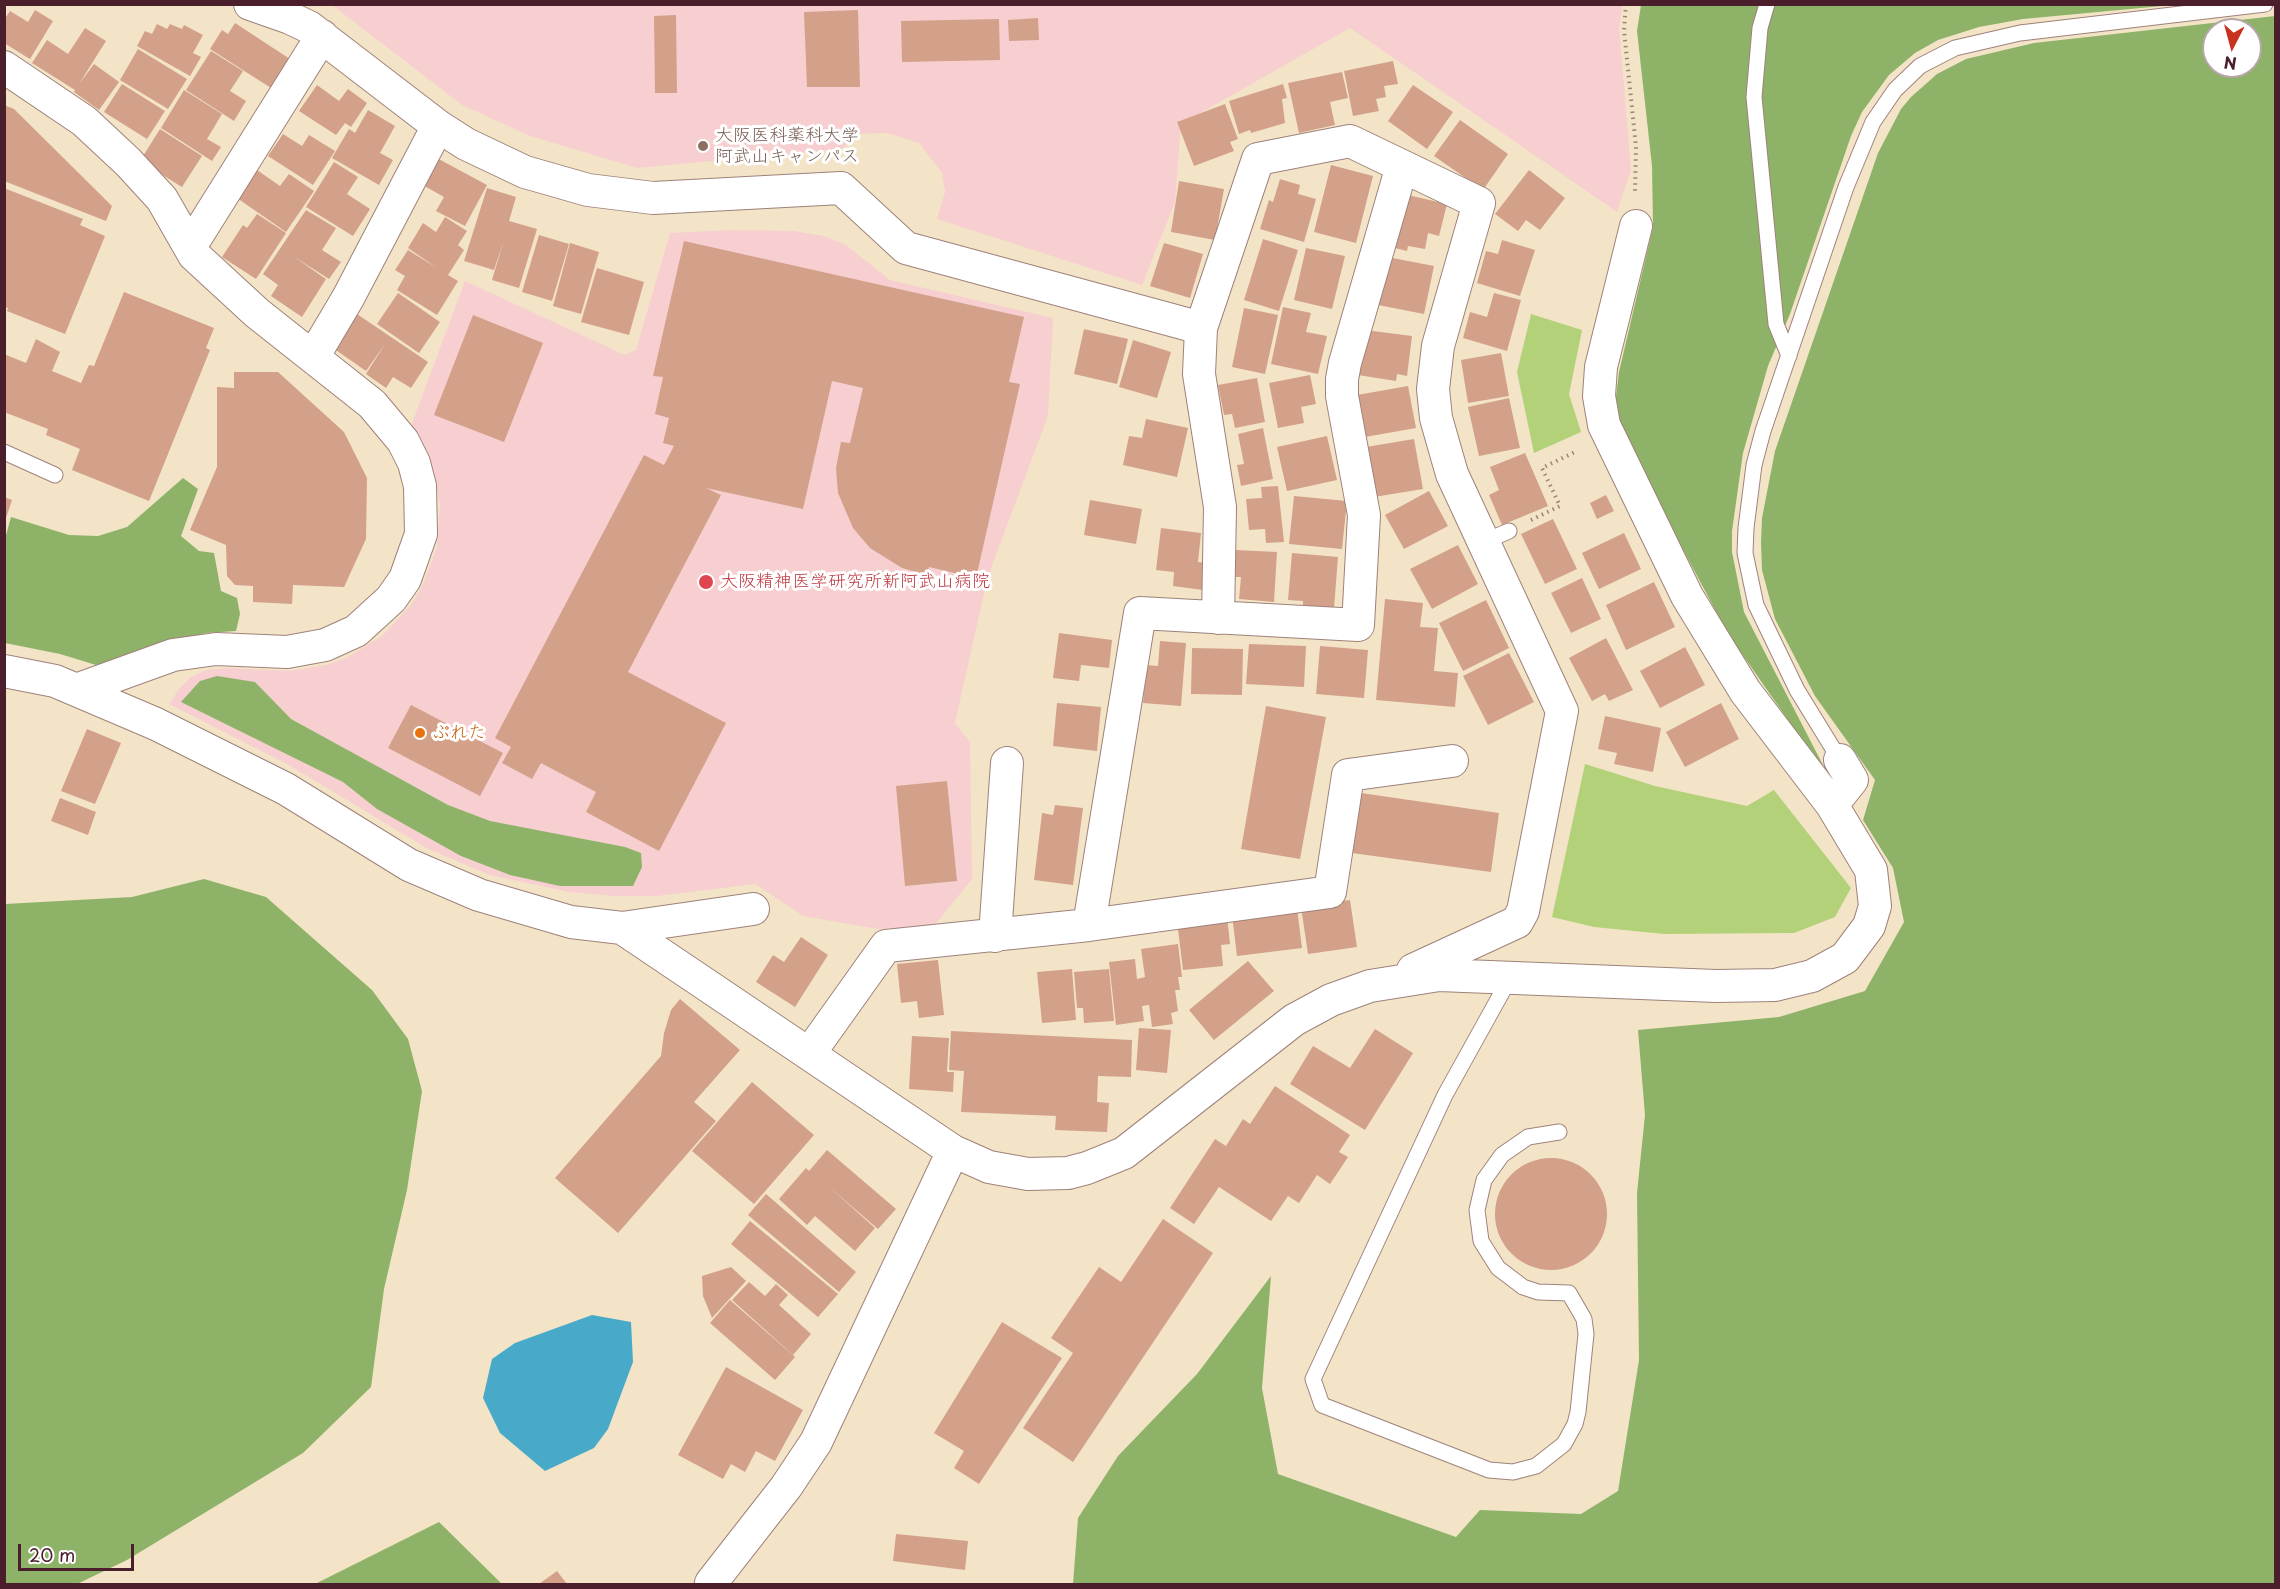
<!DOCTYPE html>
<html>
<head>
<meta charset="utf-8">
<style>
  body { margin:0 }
  #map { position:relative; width:2280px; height:1589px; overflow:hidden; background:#f3e4c8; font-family:"Playpen Sans",sans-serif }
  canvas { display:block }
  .frame { position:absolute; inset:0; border:6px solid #4a1f2b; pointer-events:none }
  .north { position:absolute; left:2202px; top:18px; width:60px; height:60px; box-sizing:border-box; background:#fff; border:2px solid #b7a5aa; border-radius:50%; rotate:186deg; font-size:16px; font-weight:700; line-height:24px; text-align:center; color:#4a1f2b }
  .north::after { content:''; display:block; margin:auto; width:21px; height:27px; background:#c8321e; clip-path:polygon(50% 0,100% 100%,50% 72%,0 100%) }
  .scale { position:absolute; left:18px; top:1544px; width:116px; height:27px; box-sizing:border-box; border:3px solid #4a1f2b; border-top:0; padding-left:8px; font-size:18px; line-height:21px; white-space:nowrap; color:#4a1f2b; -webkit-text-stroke:4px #fff; paint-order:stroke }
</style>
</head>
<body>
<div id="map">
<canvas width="2280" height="1589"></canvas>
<div class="frame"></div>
<div class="north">N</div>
<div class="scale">20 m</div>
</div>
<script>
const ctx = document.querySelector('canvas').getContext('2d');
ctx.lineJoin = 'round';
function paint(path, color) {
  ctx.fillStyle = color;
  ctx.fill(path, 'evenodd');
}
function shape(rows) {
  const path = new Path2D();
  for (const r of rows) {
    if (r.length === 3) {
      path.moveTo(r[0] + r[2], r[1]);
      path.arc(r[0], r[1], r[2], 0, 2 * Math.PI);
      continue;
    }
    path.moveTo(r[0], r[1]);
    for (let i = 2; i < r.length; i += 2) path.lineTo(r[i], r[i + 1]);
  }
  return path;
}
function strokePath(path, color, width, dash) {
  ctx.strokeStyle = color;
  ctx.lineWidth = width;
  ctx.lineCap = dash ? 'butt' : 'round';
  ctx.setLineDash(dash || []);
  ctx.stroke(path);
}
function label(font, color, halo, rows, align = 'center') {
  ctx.font = font + ' "Playpen Sans","Klee One",sans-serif';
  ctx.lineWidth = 6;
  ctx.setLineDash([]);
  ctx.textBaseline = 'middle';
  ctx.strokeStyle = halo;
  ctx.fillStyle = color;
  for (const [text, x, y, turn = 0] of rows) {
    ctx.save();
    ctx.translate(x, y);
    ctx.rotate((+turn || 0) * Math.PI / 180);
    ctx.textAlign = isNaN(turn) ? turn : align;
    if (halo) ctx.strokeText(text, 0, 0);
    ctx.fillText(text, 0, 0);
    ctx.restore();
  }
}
const built = shape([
  [332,5,1623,5,1619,27,1631,170,1617,212,1350,28,1181,124,1175,202,1142,285,937,219,945,192,942,173,919,143,887,133,859,134,842,149,637,168,530,136,462,105],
  [730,230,794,231,824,236,846,245,890,280,1053,318,1048,416,988,576,955,723,970,742,972,879,933,927,878,929,803,916,755,884,657,896,614,896,569,892,490,875,428,849,287,764,169,704,179,689,191,677,206,670,228,668,289,671,326,665,346,658,382,636,411,605,422,587,437,547,440,505,431,463,411,426,465,281,625,355,636,350,670,233]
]);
const green = shape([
  [1531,314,1582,330,1569,394,1581,432,1534,453,1517,372],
  [1585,764,1655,786,1747,806,1774,790,1851,888,1835,917,1794,933,1664,934,1594,927,1552,917]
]);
const forest = shape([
  [1641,5,2173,5,2023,19,1979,27,1938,40,1915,53,1889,75,1862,112,1851,136,1790,314,1768,366,1743,453,1732,531,1732,552,1744,612,1825,769,1823,770,1728,634,1620,431,1615,405,1619,372,1653,227,1652,166,1637,31],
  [2275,16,2275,1584,1073,1584,1078,1518,1118,1456,1197,1374,1271,1276,1262,1388,1278,1474,1456,1537,1480,1510,1581,1514,1618,1491,1639,1360,1637,1193,1645,1115,1638,1030,1779,1017,1865,991,1904,922,1893,868,1863,820,1875,780,1815,696,1775,619,1762,570,1761,542,1762,518,1775,451,1878,153,1901,109,1911,97,1937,74,1966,59,2034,43],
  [2214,30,2250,30,2250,66,2214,66],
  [183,478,198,489,181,536,199,551,214,553,221,591,237,598,240,614,236,631,206,633,96,665,60,654,5,643,5,539,11,517,69,535,98,536,127,527],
  [217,676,255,682,291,719,448,805,490,821,625,847,641,853,642,867,633,886,560,886,510,875,461,856,377,809,343,782,181,702,200,681],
  [204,879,266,897,372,990,408,1039,422,1091,407,1190,384,1289,371,1387,303,1453,127,1560,77,1584,5,1584,5,904,132,897],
  [439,1522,502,1584,315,1584]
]);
const water = shape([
  [592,1315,631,1322,633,1362,608,1429,594,1448,545,1471,500,1433,483,1398,492,1359,515,1343]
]);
const building = shape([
  [35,10,53,21,30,59,4,43,4,20,10,11,28,22],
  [858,10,860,87,807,87,804,12],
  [676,15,677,93,655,93,654,16],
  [1038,18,1039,40,1009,41,1008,20],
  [999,19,1000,60,902,62,901,21],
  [235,23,290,59,271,88,210,49,222,30,228,34],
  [157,24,167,29,170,24,182,29,184,25,203,35,193,53,201,57,190,76,137,46,145,31,152,34],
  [85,28,106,41,79,84,94,64,119,82,99,110,74,92,75,90,32,63,47,40,68,54],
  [138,49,187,79,168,109,120,80],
  [211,51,243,71,230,91,246,101,234,121,186,90],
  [1393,61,1398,84,1384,86,1386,97,1376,99,1379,111,1353,116,1344,71],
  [1342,72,1348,98,1330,102,1335,125,1299,133,1288,83],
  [122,84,165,111,147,139,104,112],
  [1283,84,1287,98,1282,99,1285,123,1251,133,1250,130,1239,134,1229,101],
  [317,85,339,101,348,89,367,103,351,127,345,123,336,135,299,111],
  [1413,85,1453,112,1427,149,1388,121],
  [184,90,222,114,207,139,221,147,212,161,161,128],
  [1225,104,1238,139,1230,142,1234,151,1194,166,1177,122],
  [4,105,14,109,112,206,106,221,4,181],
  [368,110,395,126,380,153,393,160,379,185,332,158,349,129,355,133],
  [1460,120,1508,154,1483,190,1434,156],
  [160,129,202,156,182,187,140,161],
  [283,134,302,146,309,135,335,151,313,185,268,156],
  [435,157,487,185,465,226,436,211,444,197,421,184],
  [334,162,358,177,347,194,370,209,353,236,306,207],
  [1331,165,1373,176,1356,243,1314,232],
  [257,170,280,186,289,174,314,191,286,232,237,198],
  [1529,170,1565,198,1540,230,1526,220,1518,231,1495,214],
  [1280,179,1300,185,1298,194,1316,199,1304,242,1260,229,1269,200,1273,202],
  [1179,181,1224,189,1215,240,1171,232],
  [4,188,83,219,80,225,105,236,65,334,7,311,8,308,4,307],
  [487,188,516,197,509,221,537,229,519,288,492,280,504,240,494,270,464,261],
  [1399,193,1447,204,1439,236,1428,233,1425,249,1408,246,1407,251,1387,246],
  [306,210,336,228,322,250,341,262,329,279,293,256,326,279,302,317,271,296,278,285,263,274],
  [257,214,286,233,256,279,222,257,243,225,247,228],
  [445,217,467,231,458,245,464,250,448,275,458,281,437,315,397,290,405,276,395,270,408,250,437,268,408,248,423,223,436,232],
  [539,235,569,244,552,301,522,292],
  [1263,239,1298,250,1279,311,1244,300],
  [1502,240,1535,250,1520,296,1477,283,1486,251,1498,254],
  [684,241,1024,317,1009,382,1020,384,976,578,929,567,927,575,902,568,870,548,853,528,838,493,836,468,841,442,850,443,863,388,832,381,803,509,706,488,721,495,628,672,726,723,659,851,586,812,596,792,541,763,532,779,502,763,511,747,495,738,644,455,664,465,674,446,663,443,669,418,655,414,663,377,653,376],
  [570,243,599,252,581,314,553,306],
  [1164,243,1203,254,1190,298,1150,286],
  [1306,248,1345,256,1332,309,1294,300],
  [1382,256,1434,266,1424,314,1373,304],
  [597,268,644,282,629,335,581,322],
  [124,292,214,328,206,348,210,350,149,501,72,470,80,449,46,435,48,429,4,412,4,354,26,363,36,339,60,352,52,371,81,383,89,365,94,366],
  [398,293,440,322,419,353,377,324],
  [1494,293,1521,300,1507,351,1463,338,1470,312,1487,317],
  [1283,307,1311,313,1306,332,1327,336,1318,374,1271,364],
  [1244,308,1278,315,1265,374,1232,367],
  [354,312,428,362,411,388,393,377,386,388,366,374,385,344,366,371,330,346],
  [473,315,543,343,504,442,434,415],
  [1084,329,1128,339,1117,384,1074,374],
  [1365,330,1412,336,1407,376,1397,374,1396,381,1358,375],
  [1133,340,1171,352,1157,398,1119,387],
  [1501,353,1509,396,1468,403,1461,360],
  [234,372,278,372,344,432,367,478,366,539,344,587,293,585,292,604,253,602,253,586,235,585,227,576,226,545,190,530,217,467,217,387,234,388],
  [1310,375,1316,404,1301,407,1304,423,1278,428,1269,383],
  [1257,378,1265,422,1235,428,1232,414,1224,415,1218,385],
  [1408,386,1416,428,1365,437,1357,395],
  [1509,398,1520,448,1479,456,1468,407],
  [1146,419,1188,428,1177,477,1123,465,1129,436,1142,438],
  [1263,428,1273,479,1241,486,1237,465,1244,464,1238,434],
  [1327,436,1337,480,1287,491,1277,447],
  [1414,439,1423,489,1374,497,1366,447],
  [1525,453,1548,506,1502,525,1489,495,1499,490,1490,467],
  [1278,486,1284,542,1266,543,1265,529,1249,530,1246,499,1262,498,1261,487],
  [1429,491,1448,526,1404,549,1385,515],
  [1606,495,1614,511,1597,519,1590,503],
  [1294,496,1347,501,1342,549,1289,544],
  [4,497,12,500,5,521,4,521],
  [1090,500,1142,509,1136,544,1084,535],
  [1553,519,1577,569,1545,584,1521,534],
  [1161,528,1201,533,1198,562,1206,563,1203,590,1173,586,1174,572,1156,570],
  [1624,533,1641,569,1599,589,1582,553],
  [1458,545,1478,584,1432,609,1410,569],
  [1236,550,1277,552,1274,602,1239,599,1241,577,1234,577],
  [1292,553,1338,557,1334,608,1303,606,1303,601,1288,600],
  [1582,578,1601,619,1571,633,1551,593],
  [1654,582,1675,627,1626,650,1606,605],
  [1385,599,1423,603,1420,627,1438,628,1434,671,1458,673,1455,707,1376,700],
  [1486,600,1509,648,1463,671,1439,623],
  [1059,633,1112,640,1109,668,1081,665,1079,681,1053,678],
  [1606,638,1633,690,1609,701,1605,694,1592,701,1569,658],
  [1160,641,1186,643,1181,706,1143,703,1147,665,1158,666],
  [1249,644,1306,646,1304,687,1246,684],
  [1320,646,1368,650,1364,698,1316,694],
  [1685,647,1705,685,1660,708,1640,671],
  [1192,648,1243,649,1242,695,1191,694],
  [1509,653,1534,702,1488,725,1463,676],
  [1057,703,1101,707,1097,751,1053,746],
  [1721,703,1739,739,1685,767,1666,732],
  [411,705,503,753,480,796,388,748],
  [1266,706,1326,717,1300,859,1241,849],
  [1605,716,1661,728,1653,772,1614,764,1617,753,1598,749],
  [87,729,121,743,95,804,61,791],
  [947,781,957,881,905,886,896,786],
  [1361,793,1499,813,1491,872,1352,853],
  [60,798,96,812,88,835,51,821],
  [1055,805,1083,808,1073,885,1034,880,1042,813,1053,815],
  [1350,900,1357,947,1308,954,1301,907],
  [1297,908,1302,948,1237,956,1232,915],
  [1227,916,1230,944,1221,945,1223,966,1183,970,1177,921],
  [801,937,828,955,795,1007,756,982,773,955,784,962],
  [1178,944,1182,977,1178,977,1180,990,1175,990,1178,1011,1171,1013,1173,1024,1152,1027,1149,1005,1142,1006,1144,1021,1116,1025,1109,962,1135,959,1137,979,1145,977,1141,949],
  [938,960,944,1015,919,1018,917,1001,901,1003,897,964],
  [1248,961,1274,991,1214,1040,1189,1010],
  [1072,969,1076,1020,1042,1023,1037,972],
  [1109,969,1114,1021,1084,1023,1083,1008,1077,1008,1074,972],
  [680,999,740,1050,694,1102,716,1121,618,1233,555,1178,661,1056,664,1033,671,1010],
  [1139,1028,1171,1030,1167,1073,1136,1070],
  [1375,1029,1413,1053,1365,1130,1290,1084,1313,1046,1350,1068],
  [951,1031,1132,1040,1131,1077,1098,1076,1097,1102,1109,1103,1107,1132,1055,1130,1056,1116,961,1112,964,1071,949,1070],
  [912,1036,949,1038,947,1072,954,1072,953,1092,909,1089],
  [752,1082,814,1135,754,1204,692,1151],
  [1275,1086,1350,1135,1339,1152,1348,1157,1330,1184,1317,1175,1299,1203,1288,1196,1271,1221,1219,1187,1194,1224,1170,1208,1215,1139,1226,1146,1243,1119,1250,1124],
  [827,1150,896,1209,878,1229,827,1185,875,1228,855,1251,815,1216,807,1225,779,1199,806,1168,809,1171],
  [1551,1214,56],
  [766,1194,856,1272,839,1292,748,1215],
  [1163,1219,1213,1253,1073,1462,1023,1428,1073,1353,1051,1338,1099,1267,1121,1282],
  [750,1221,838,1294,818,1317,731,1244],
  [731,1267,746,1281,712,1318,703,1296,702,1276],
  [749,1282,765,1296,776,1284,788,1295,779,1305,811,1334,793,1355,732,1300],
  [730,1300,795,1357,775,1380,710,1323],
  [1002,1322,1062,1358,979,1484,954,1468,964,1451,934,1433],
  [726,1367,803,1410,775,1461,756,1451,745,1472,731,1464,723,1479,678,1455],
  [896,1534,968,1541,965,1570,893,1561],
  [557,1571,567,1584,539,1584]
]);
const path = shape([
  [1626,4,1624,30,1636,147,1635,192],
  [1531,520,1560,506,1542,468,1577,451]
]);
const service = shape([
  [1767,4,1760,28,1754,97,1776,324,1789,356],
  [4,452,55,475],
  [1483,542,1509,531],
  [1840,760,1797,690,1756,605,1745,553,1746,528,1754,465,1763,431,1846,187,1873,122,1895,90,1920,66,1955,48,2020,33,2265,4],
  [1511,976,1445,1095,1313,1379,1322,1405,1489,1470,1513,1472,1536,1466,1564,1444,1575,1424,1578,1412,1586,1334,1584,1319,1569,1293,1538,1292,1523,1287,1498,1268,1481,1241,1477,1210,1484,1180,1502,1155,1528,1137,1559,1132]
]);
const minor = shape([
  [250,4,290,18,309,27,438,126,466,144,525,172,588,190,653,198,841,188,906,248,1201,328],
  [4,67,84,121,128,162,162,199,194,255,257,313,372,404,403,441,414,463,420,486,421,534,405,579,391,599,356,631,325,645,287,652,216,649,173,655,76,690],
  [190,247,322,36],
  [313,357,348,298,438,126],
  [1218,618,1220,507,1199,374,1201,328,1258,159,1350,141,1479,203,1438,346,1433,389,1436,418,1452,474,1562,711,1523,911,1517,922,1413,970],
  [4,671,55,681,156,724,286,789,409,865,479,895,571,922,622,928,753,909],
  [1832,805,1852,780,1840,760],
  [1089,925,1140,613,1358,625,1364,515,1342,396,1342,379,1345,363,1402,166],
  [622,928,953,1151,989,1167,1028,1174,1068,1173,1087,1168,1124,1153,1294,1020,1331,1000,1370,986,1439,975,1716,986,1775,985,1812,976,1845,958,1869,926,1875,906,1871,870,1832,805,1745,691,1687,596,1604,425,1599,396,1601,367,1636,226],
  [995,936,1007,763],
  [809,1054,886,946,1089,925,1330,892,1348,775,1452,761],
  [711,1583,786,1487,816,1442,953,1151]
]);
const markers = [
  [703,146,6,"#8d6e63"],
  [706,582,8,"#e0444e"],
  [420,733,6,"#e8710a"]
];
const educationNames = [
  ["大阪医科薬科大学",715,136],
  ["阿武山キャンパス",715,157]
];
const healthNames = [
  ["大阪精神医学研究所新阿武山病院",720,582]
];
const foodNames = [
  ["ぷれた",432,733]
];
paint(built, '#f7cfd0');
paint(green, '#b3d178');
paint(forest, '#8eb368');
paint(water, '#48aac8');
paint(building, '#d3a08a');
strokePath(service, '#9e827a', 17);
strokePath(minor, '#9e827a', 34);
strokePath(path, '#9e827a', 4, [1.5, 4.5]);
strokePath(service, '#fff', 15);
strokePath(minor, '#fff', 32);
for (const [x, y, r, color] of markers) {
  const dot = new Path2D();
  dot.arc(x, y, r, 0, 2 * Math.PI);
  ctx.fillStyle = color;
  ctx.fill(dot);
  strokePath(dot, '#fff', 2);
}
label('18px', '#785e54', '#fff', educationNames, 'left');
label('18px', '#be3a42', '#fff', healthNames, 'left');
label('18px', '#c56008', '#fff', foodNames, 'left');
</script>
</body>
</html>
